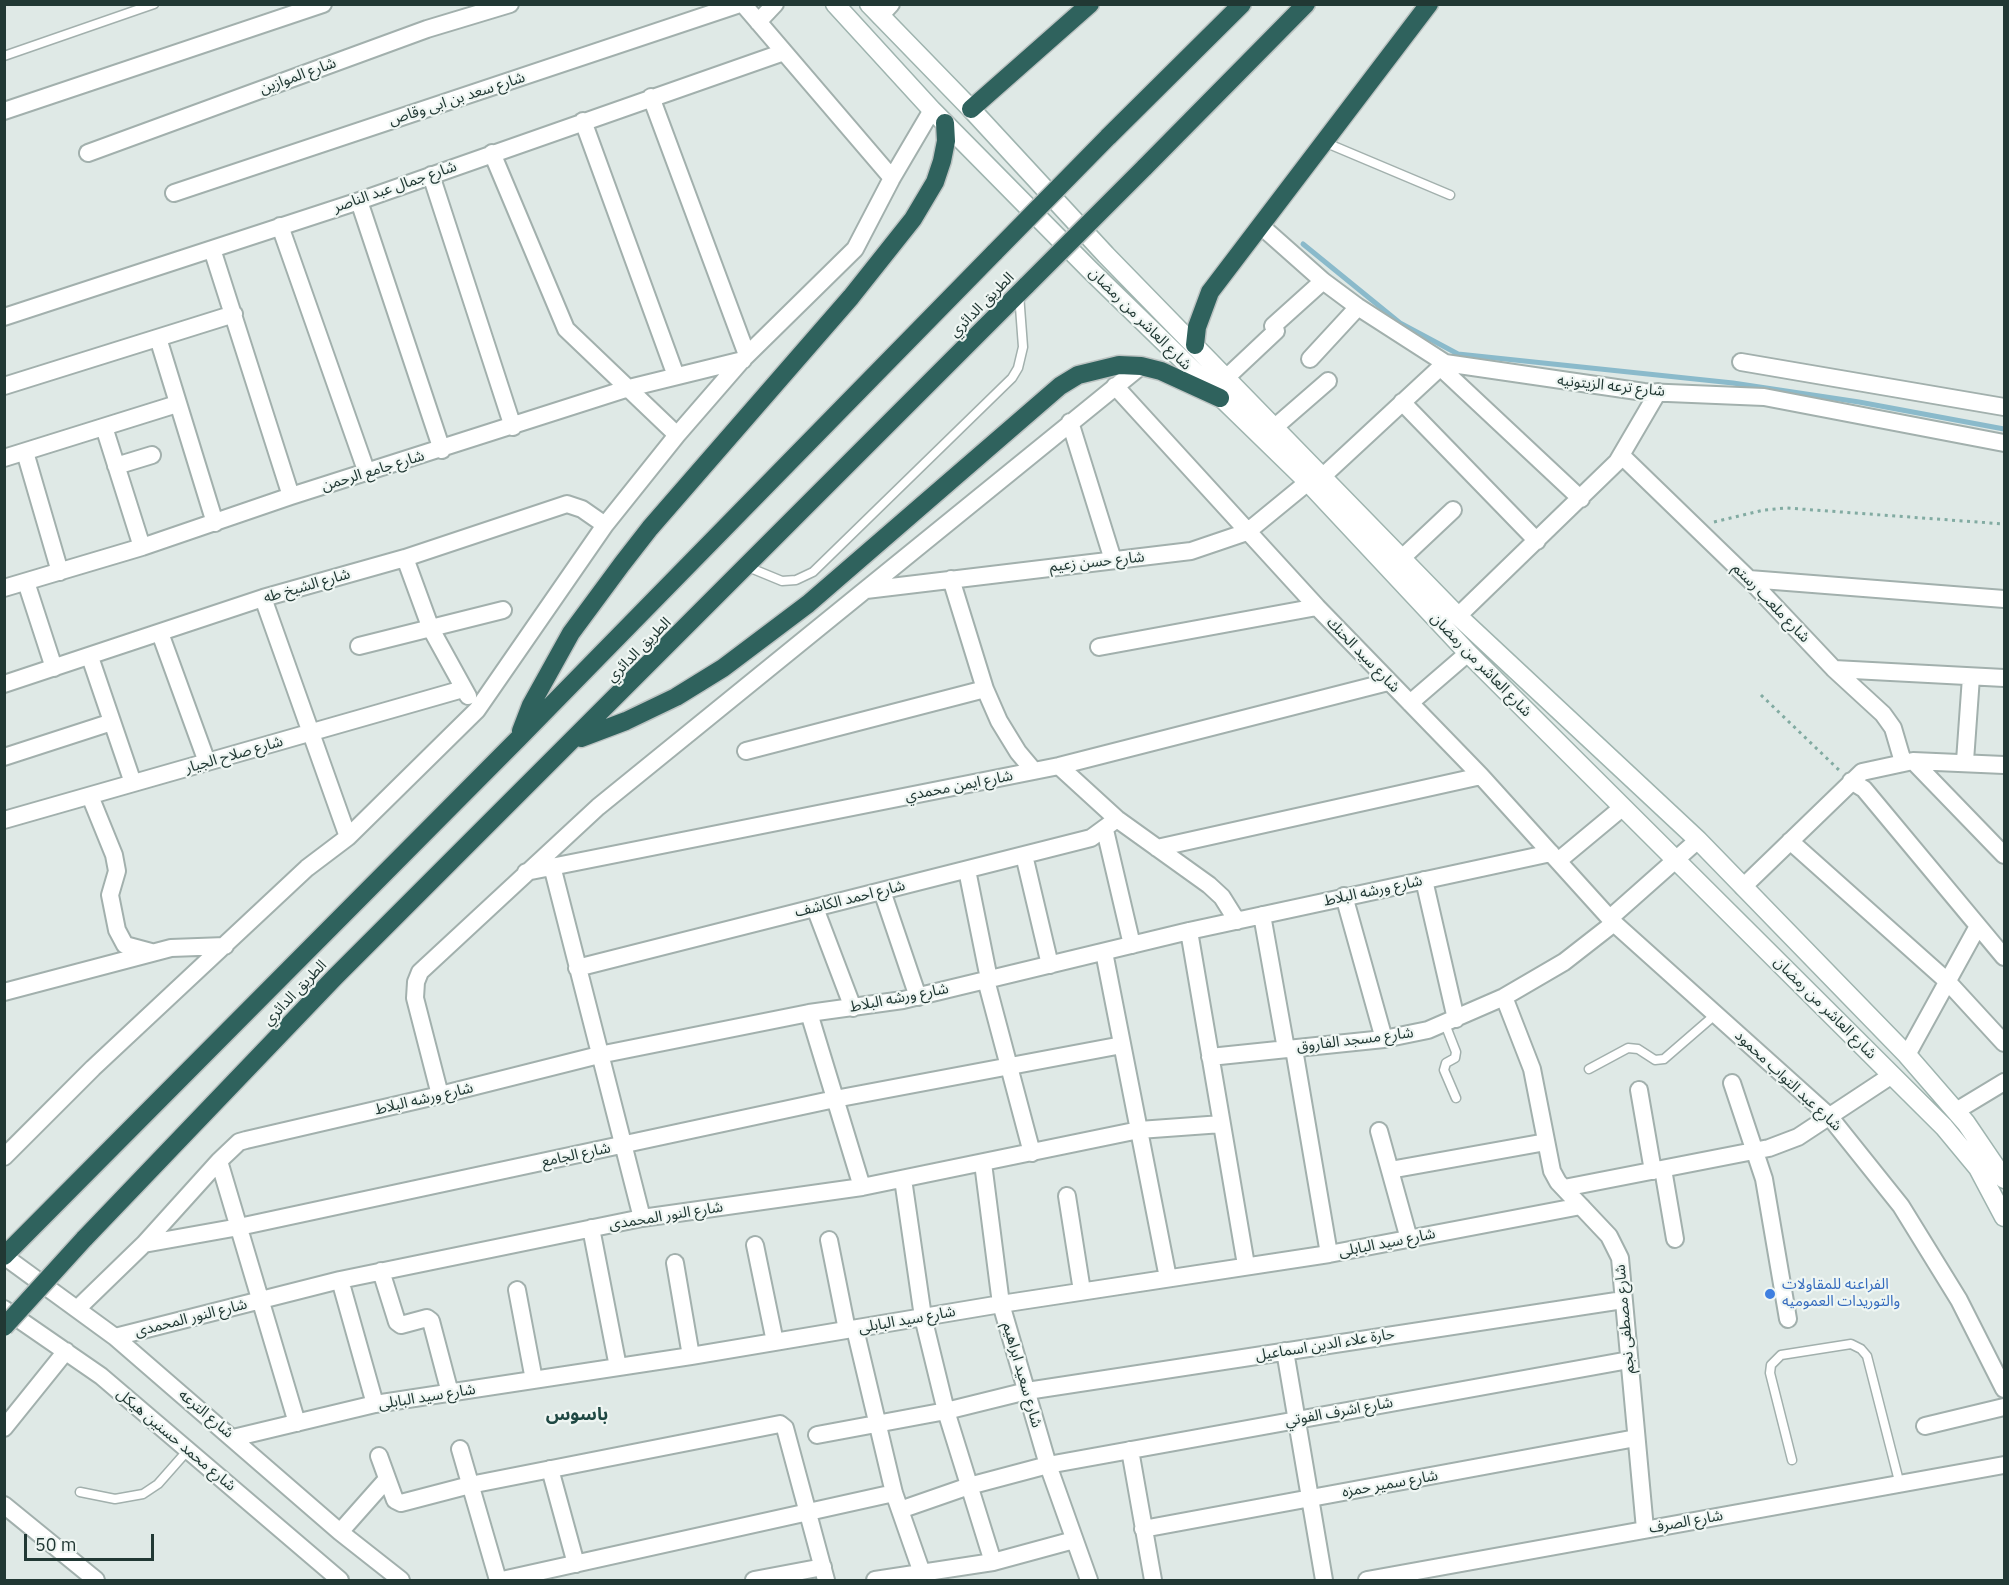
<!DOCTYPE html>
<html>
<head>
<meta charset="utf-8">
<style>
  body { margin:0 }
  #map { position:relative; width:2009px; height:1585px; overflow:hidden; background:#dfe9e6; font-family:"IBM Plex Sans",sans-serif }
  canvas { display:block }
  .frame { position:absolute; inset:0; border:6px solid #213834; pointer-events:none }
  .scale { position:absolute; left:24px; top:1534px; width:130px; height:27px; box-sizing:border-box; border:3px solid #213834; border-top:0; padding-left:8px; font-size:18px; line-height:21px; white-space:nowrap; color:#213834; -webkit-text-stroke:4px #eff6f3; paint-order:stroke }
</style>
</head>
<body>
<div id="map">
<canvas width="2009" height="1585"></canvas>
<div class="frame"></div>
<div class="scale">50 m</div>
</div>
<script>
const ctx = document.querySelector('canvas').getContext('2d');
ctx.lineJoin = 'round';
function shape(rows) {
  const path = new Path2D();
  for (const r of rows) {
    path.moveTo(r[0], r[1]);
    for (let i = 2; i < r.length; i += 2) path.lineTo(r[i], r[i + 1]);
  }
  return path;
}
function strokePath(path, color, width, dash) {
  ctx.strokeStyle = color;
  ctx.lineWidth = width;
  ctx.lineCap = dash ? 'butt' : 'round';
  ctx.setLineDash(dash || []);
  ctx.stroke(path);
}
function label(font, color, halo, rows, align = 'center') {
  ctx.font = font + ' "IBM Plex Sans","Noto Sans Arabic",sans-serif';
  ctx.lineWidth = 4.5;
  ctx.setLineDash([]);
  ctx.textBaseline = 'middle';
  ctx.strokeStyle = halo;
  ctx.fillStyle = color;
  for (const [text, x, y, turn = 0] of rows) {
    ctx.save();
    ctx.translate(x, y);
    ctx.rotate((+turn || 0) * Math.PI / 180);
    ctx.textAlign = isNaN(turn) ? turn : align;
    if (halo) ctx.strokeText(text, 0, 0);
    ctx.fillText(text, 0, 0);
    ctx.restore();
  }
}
const stream = shape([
  [1303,244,1400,323,1458,354,1733,383,1859,402,2004,429]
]);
const path = shape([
  [1714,522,1764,510,1787,508,2004,524],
  [1761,695,1840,771]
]);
const service = shape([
  [4,56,154,4],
  [1324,142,1450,195],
  [748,567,782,581,796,580,813,572,1012,378,1018,368,1023,347,1019,294],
  [1445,1024,1456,1052,1455,1058,1446,1063,1444,1070,1456,1098],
  [1589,1069,1628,1048,1638,1049,1655,1060,1664,1059,1716,1014],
  [1792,1460,1770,1373,1771,1365,1781,1355,1851,1344,1861,1349,1867,1356,1900,1485],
  [80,1492,115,1499,143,1494,158,1484,188,1450]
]);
const minor = shape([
  [743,4,892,178],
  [880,16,891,4],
  [758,22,775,4],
  [651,97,747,355],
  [4,111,323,4],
  [583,121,676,376],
  [88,153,427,29,510,4],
  [492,153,566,329,677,435],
  [431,175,513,427],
  [174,193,740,4],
  [359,201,442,450],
  [280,226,367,473],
  [1261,226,1323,281,1358,307,1445,363,1644,392,1764,397,2004,443],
  [212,249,291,496],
  [4,317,359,201,784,52],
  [158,338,215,523],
  [1310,359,1358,307],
  [1741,362,2004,407],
  [1440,367,1581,499],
  [1226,378,1276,331,1273,326,1323,281],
  [4,386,234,314],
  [1115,386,1317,607,1481,776,1614,923,1829,1116,1901,1206,1959,1300,2004,1389],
  [1402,402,1537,541],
  [1070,422,1113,560],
  [104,427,142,547],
  [1275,427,1328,381],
  [25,452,60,572],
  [1621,455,1749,579,1834,669,1883,714,1893,728,1903,762],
  [4,458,177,404],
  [116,466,152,455],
  [1322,477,1445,363],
  [405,558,431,629,468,696],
  [1402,558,1453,510],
  [951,579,985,689,999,721,1018,752,1034,771],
  [1749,579,2004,599],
  [26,582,54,668],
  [4,588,142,547,291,496,629,388,743,360],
  [866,590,1191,551,1247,532,1308,482],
  [263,598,348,837],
  [1458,616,1617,462,1658,392],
  [160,633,207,762],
  [359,646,503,610],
  [1099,647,1317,607],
  [90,657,133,783],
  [1834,669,2004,678],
  [4,684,263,598,405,558,567,504,582,509,605,525],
  [1410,703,1468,653],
  [746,751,985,689],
  [4,757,112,722],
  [1913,761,2004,855],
  [1965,761,1971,677],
  [1059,766,1117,819,1209,885,1222,897,1237,921],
  [1851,781,1864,789,2004,957],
  [90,796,114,855,117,871,110,895,117,930,125,945,151,952],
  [4,820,463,689],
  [1105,830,1132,945],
  [1790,841,1947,981,2004,1043],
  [1157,848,1481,776],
  [1024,855,1050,965],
  [1558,861,1623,807],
  [552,866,642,1218],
  [967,870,989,979],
  [526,872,1059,766,1388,682],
  [1424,880,1456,1019],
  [1743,887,1862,772,1913,761,2004,765],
  [882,891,918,997],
  [1344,896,1384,1039],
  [815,908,853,1008],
  [1262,915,1286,1049],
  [1610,918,1698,840],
  [1189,931,1246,1265],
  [1104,952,1168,1278],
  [577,968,1091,838,1117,819],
  [986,980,1032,1153],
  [4,992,171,948,225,946],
  [1504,997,1532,1069,1552,1171,1558,1182,1609,1236,1620,1258,1645,1529],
  [809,1013,862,1187],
  [1294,1049,1329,1254],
  [1907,1055,1978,926],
  [1210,1057,1384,1039,1428,1030,1504,997,1564,962,1614,923],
  [1732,1083,1764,1179,1788,1319],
  [1639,1090,1653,1171],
  [440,1095,415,998,416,982,420,972,598,807,1141,366],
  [1956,1111,2004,1082],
  [1379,1131,1409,1239],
  [4,1157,93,1068,307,868,348,837,477,710,605,525,677,435,743,359,855,249,892,178,932,110],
  [219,1161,297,1423],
  [983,1163,1001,1304,1048,1465,1089,1580],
  [1663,1169,1675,1239],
  [1390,1170,1546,1142],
  [903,1179,923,1317,946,1411,993,1562],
  [1564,1188,1769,1148,1798,1137,1892,1075],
  [1067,1196,1082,1291],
  [591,1228,618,1367],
  [829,1240,847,1330],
  [144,1244,239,1227,835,1099,1122,1045],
  [755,1245,775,1342],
  [4,1256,115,1337,340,1532,401,1580],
  [675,1263,691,1356],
  [381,1271,397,1322,401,1325,427,1318,431,1321,450,1393],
  [340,1280,375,1404],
  [517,1290,534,1380],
  [4,1309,101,1376,340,1580],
  [77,1309,144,1244,219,1161,239,1142,246,1140,440,1095,599,1055,809,1013,903,1000,1189,931,1551,853],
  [855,1329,894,1493,922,1573],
  [115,1337,340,1280,642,1218,862,1187,1139,1130,1222,1124],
  [1285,1351,1324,1580],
  [1925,1426,2004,1407],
  [4,1428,66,1351],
  [817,1435,946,1411,1027,1391,1623,1300],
  [233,1438,375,1404,691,1356,1001,1304,1329,1254,1581,1206],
  [460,1449,498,1580],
  [1130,1450,1153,1580],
  [379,1456,395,1500,401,1503,470,1485,780,1424,785,1428,826,1580],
  [550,1469,576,1564],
  [4,1505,96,1580],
  [900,1510,969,1486,1048,1465,1629,1360],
  [1143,1529,1636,1438],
  [340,1532,387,1479],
  [502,1580,894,1493],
  [754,1580,823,1567],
  [875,1580,993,1562,1074,1540],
  [1367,1580,2004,1465]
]);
const secondary = shape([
  [835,4,932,110,1089,269,1308,482,1468,653,1944,1127,1978,1168,2004,1217],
  [869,4,971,109,1106,255,1458,616,1698,840,1907,1055,1966,1123,2004,1179]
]);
const motorway = shape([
  [971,109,1090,4],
  [1108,137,1242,4],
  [1144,168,1306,4],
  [1195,345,1197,327,1210,292,1429,4],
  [521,731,531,705,571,633,622,564,650,528,851,297,913,219,935,182,942,161,946,141,945,123],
  [581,738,626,721,676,697,723,668,808,604,1060,386,1078,375,1119,365,1141,366,1161,371,1220,398],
  [84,1239,335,977,1027,285],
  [4,1256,518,739,995,252]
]);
const motorwayBridge = shape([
  [995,252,1108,137],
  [1027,285,1144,168],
  [4,1327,84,1239]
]);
const markers = [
  [1770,1294,6,"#3f7fe0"]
];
const streetNames = [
  ["شارع الموازين",298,76,-20],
  ["شارع سعد بن ابى وقاص",457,99,-18],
  ["شارع جمال عبد الناصر",395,187,-19],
  ["الطريق الدائري",982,305,-45],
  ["شارع العاشر من رمضان",1140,319,45],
  ["شارع ترعه الزيتونيه",1611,386,6],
  ["شارع جامع الرحمن",373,471,-17],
  ["شارع حسن زعيم",1097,562,-6],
  ["شارع الشيخ طه",307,586,-16],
  ["شارع ملعب رستم",1771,603,46],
  ["الطريق الدائري",639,650,-45],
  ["شارع سيد الحنك",1363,655,46],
  ["شارع العاشر من رمضان",1481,665,46],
  ["شارع صلاح الجيار",234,755,-16],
  ["شارع ايمن محمدي",959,786,-11],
  ["شارع ورشه البلاط",1373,891,-12],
  ["شارع احمد الكاشف",850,899,-14],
  ["الطريق الدائري",295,993,-46],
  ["شارع ورشه البلاط",899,998,-11],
  ["شارع العاشر من رمضان",1825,1008,45],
  ["شارع مسجد الفاروق",1355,1040,-7],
  ["شارع عبد التواب محمود",1788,1081,43],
  ["شارع ورشه البلاط",424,1099,-13],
  ["شارع الجامع",576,1155,-12],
  ["شارع النور المحمدى",666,1216,-9],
  ["شارع سيد البابلى",1387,1243,-11],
  ["شارع النور المحمدى",191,1318,-14],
  ["شارع مصطفى نجم",1625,1319,-95],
  ["شارع سيد البابلى",907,1320,-10],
  ["حارة علاء الدين اسماعيل",1325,1345,-9],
  ["شارع سعيد ابراهيم",1022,1375,74],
  ["شارع سيد البابلى",427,1397,-9],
  ["شارع اشرف الفوتي",1339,1412,-10],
  ["شارع الترعه",206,1414,40],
  ["شارع محمد حسنين هيكل",176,1440,40],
  ["شارع سمير حمزه",1390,1484,-10],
  ["شارع الصرف",1686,1522,-10]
];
const shopNames = [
  ["الفراعنه للمقاولات",1782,1285],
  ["والتوريدات العموميه",1782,1302]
];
const quarterNames = [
  ["باسوس",577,1415]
];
strokePath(stream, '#8abacb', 5);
strokePath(service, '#a2b0ad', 11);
strokePath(minor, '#a2b0ad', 20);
strokePath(secondary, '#9fb4af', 21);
strokePath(motorway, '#bcc3c2', 21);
strokePath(path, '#82aba2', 3, [3, 4.5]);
strokePath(service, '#fff', 8);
strokePath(minor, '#fff', 16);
strokePath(secondary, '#fff', 18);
strokePath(motorway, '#2f625d', 18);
strokePath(motorwayBridge, '#bcc3c2', 21, []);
strokePath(motorwayBridge, '#2f625d', 18);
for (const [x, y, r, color] of markers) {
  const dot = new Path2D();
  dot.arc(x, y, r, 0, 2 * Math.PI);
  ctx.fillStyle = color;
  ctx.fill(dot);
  strokePath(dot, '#eff6f3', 2);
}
label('15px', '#213834', '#eff6f3', streetNames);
label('15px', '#366cbe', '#eff6f3', shopNames, 'left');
label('bold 18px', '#1f4843', '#eff6f3', quarterNames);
</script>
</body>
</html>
